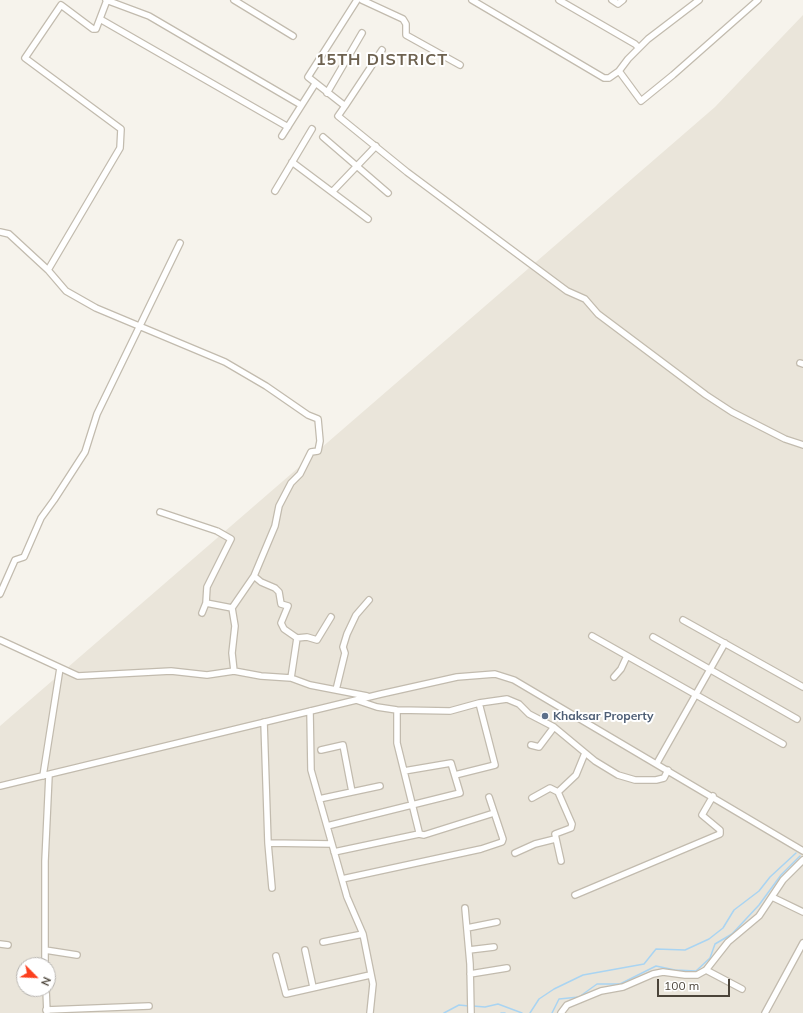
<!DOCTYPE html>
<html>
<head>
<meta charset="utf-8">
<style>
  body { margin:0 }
  #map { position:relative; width:803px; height:1013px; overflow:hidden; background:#f6f3ec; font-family:Mulish,sans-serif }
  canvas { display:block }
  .north { position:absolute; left:16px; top:957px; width:40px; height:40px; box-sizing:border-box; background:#fff; border:1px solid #b7b4b0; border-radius:50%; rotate:114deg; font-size:11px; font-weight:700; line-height:16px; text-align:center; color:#4b4439 }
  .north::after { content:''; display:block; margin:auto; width:14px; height:18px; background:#fc3f1d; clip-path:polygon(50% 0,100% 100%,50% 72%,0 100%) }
  .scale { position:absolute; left:657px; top:979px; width:73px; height:18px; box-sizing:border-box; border:2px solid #4b4439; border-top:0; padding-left:5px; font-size:12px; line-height:14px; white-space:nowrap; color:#4b4439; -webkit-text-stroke:3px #fff; paint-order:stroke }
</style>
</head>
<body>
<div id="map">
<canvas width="803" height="1013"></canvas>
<div class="north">N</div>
<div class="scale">100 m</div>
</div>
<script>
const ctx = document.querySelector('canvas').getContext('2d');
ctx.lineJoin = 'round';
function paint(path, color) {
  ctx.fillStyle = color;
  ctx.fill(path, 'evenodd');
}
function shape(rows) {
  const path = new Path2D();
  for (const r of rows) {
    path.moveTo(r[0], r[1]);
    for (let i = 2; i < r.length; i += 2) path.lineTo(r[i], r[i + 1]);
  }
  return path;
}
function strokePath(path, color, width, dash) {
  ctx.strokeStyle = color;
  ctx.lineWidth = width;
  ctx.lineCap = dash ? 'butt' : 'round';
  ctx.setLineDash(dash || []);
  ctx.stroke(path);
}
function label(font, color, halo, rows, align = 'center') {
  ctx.font = font + ' Mulish,sans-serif';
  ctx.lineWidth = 4;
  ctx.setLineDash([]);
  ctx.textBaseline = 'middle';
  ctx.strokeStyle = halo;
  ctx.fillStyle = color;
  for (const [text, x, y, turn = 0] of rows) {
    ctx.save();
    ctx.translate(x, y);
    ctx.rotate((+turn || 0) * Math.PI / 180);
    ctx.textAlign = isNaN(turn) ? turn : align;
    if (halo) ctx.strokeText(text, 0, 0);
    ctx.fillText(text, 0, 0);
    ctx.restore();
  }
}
const residential = shape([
  [803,15,803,1013,0,1013,0,726,715,107],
  [24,965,48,965,48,989,24,989]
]);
const stream = shape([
  [473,1006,485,1007,498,1004,522,1013],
  [444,1013,459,1005,469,1006],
  [501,1013,505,1013],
  [530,1013,539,999,554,989,583,975,644,964,656,949,685,950,709,939,723,928,734,910,759,891,770,877,796,853],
  [552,1013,559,999,579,997,597,984,620,984,656,966,675,970,696,971,710,958,715,944,732,934,759,905,781,875,800,856]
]);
const minor = shape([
  [106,0,149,16,301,105],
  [234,0,293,36],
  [357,0,308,77,345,106,338,116,407,172,567,291,585,299,598,314,706,395,732,412,785,439,803,445],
  [362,0,403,19,406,24,406,35,460,65],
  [472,0,604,78,609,78,619,71,628,59,648,39,699,0],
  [559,0,635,44,639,48],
  [612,0,618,4,623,0],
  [100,19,288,127],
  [619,71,641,101,673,75,758,0],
  [327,93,362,33],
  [345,106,382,50],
  [282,136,315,84],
  [323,137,388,193],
  [292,162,368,219],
  [275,191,312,129],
  [332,192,376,146],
  [0,232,9,234,48,270,66,291,96,308,225,362,266,386,308,415,318,419,320,441,318,451,311,452,300,474,291,483,279,506,275,526,254,576,232,608,235,626,232,653,234,671],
  [48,270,120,148,121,129,25,58,61,5,93,29,96,29,107,0],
  [800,363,803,364],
  [160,512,217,531,231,539,207,587,206,603,202,613],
  [254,576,261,582,275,588,279,592,281,604,288,606,281,623,284,629,297,638,291,678],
  [0,594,15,560,24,557,41,518,54,500,85,452,97,414,180,243],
  [206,603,232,608],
  [683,620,803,687],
  [592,636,783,744],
  [653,637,797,719],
  [297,638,307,637,317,640,331,617],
  [0,640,78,676,171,671,207,675,234,671,261,676,291,678,310,685,367,696],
  [614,677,621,669,627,656],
  [336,690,345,653,343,647,347,634,356,615,369,600],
  [356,700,377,707,397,710,450,711,479,703,507,699,519,704,529,714,554,727,595,761,618,775,635,780,656,780,664,778,668,770],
  [397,710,397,743,419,832,419,834],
  [310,711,311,770,347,897,363,934,373,984,370,1013],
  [264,722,268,843,272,888],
  [531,745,539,747,554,727],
  [321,750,343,745,352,792],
  [657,763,725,643],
  [455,775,495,765,479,703],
  [43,776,60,668],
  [0,786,381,694,457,677,495,674,514,680,803,851],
  [558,792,576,775,585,753],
  [532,798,550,788,558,792,572,824,571,828,555,834,561,861],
  [319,799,380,786],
  [327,826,460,793,451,763,404,771],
  [268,843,332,844],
  [334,852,419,834,424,835,494,813],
  [515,853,535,844,555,839],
  [342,879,481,849,502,842,503,839,489,797],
  [575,895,720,834,720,830,702,815,713,796],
  [772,897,803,912],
  [465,908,470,964,471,1013],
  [467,928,497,922],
  [323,942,363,934],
  [0,944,8,945],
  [45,950,77,955],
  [305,950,313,987],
  [469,950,494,947],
  [276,956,286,994,370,975],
  [45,965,45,861,49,775],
  [706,970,742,989],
  [470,974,507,968],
  [46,989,47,1013],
  [46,1010,149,1006],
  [561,1013,567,1005,601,991,623,987,653,974,663,972,685,975,697,975,706,970,728,942,759,916,783,880,803,860],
  [765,1013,803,943]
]);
const markers = [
  [545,716,4,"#5c6f8a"]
];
const serviceNames = [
  ["Khaksar Property",553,716]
];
const districtNames = [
  ["15TH DISTRICT",382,60]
];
paint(residential, '#eae5da');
strokePath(stream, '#a9d4f2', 1.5);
strokePath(minor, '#c2bbae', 8);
strokePath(minor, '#fff', 5.5);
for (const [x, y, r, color] of markers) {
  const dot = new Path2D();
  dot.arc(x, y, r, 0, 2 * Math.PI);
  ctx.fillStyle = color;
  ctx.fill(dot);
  strokePath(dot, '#fff', 1.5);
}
label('bold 12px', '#4e5e75', '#fff', serviceNames, 'left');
ctx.letterSpacing = '1px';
label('bold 16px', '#6e6250', '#fff', districtNames);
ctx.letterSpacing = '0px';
</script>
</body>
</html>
